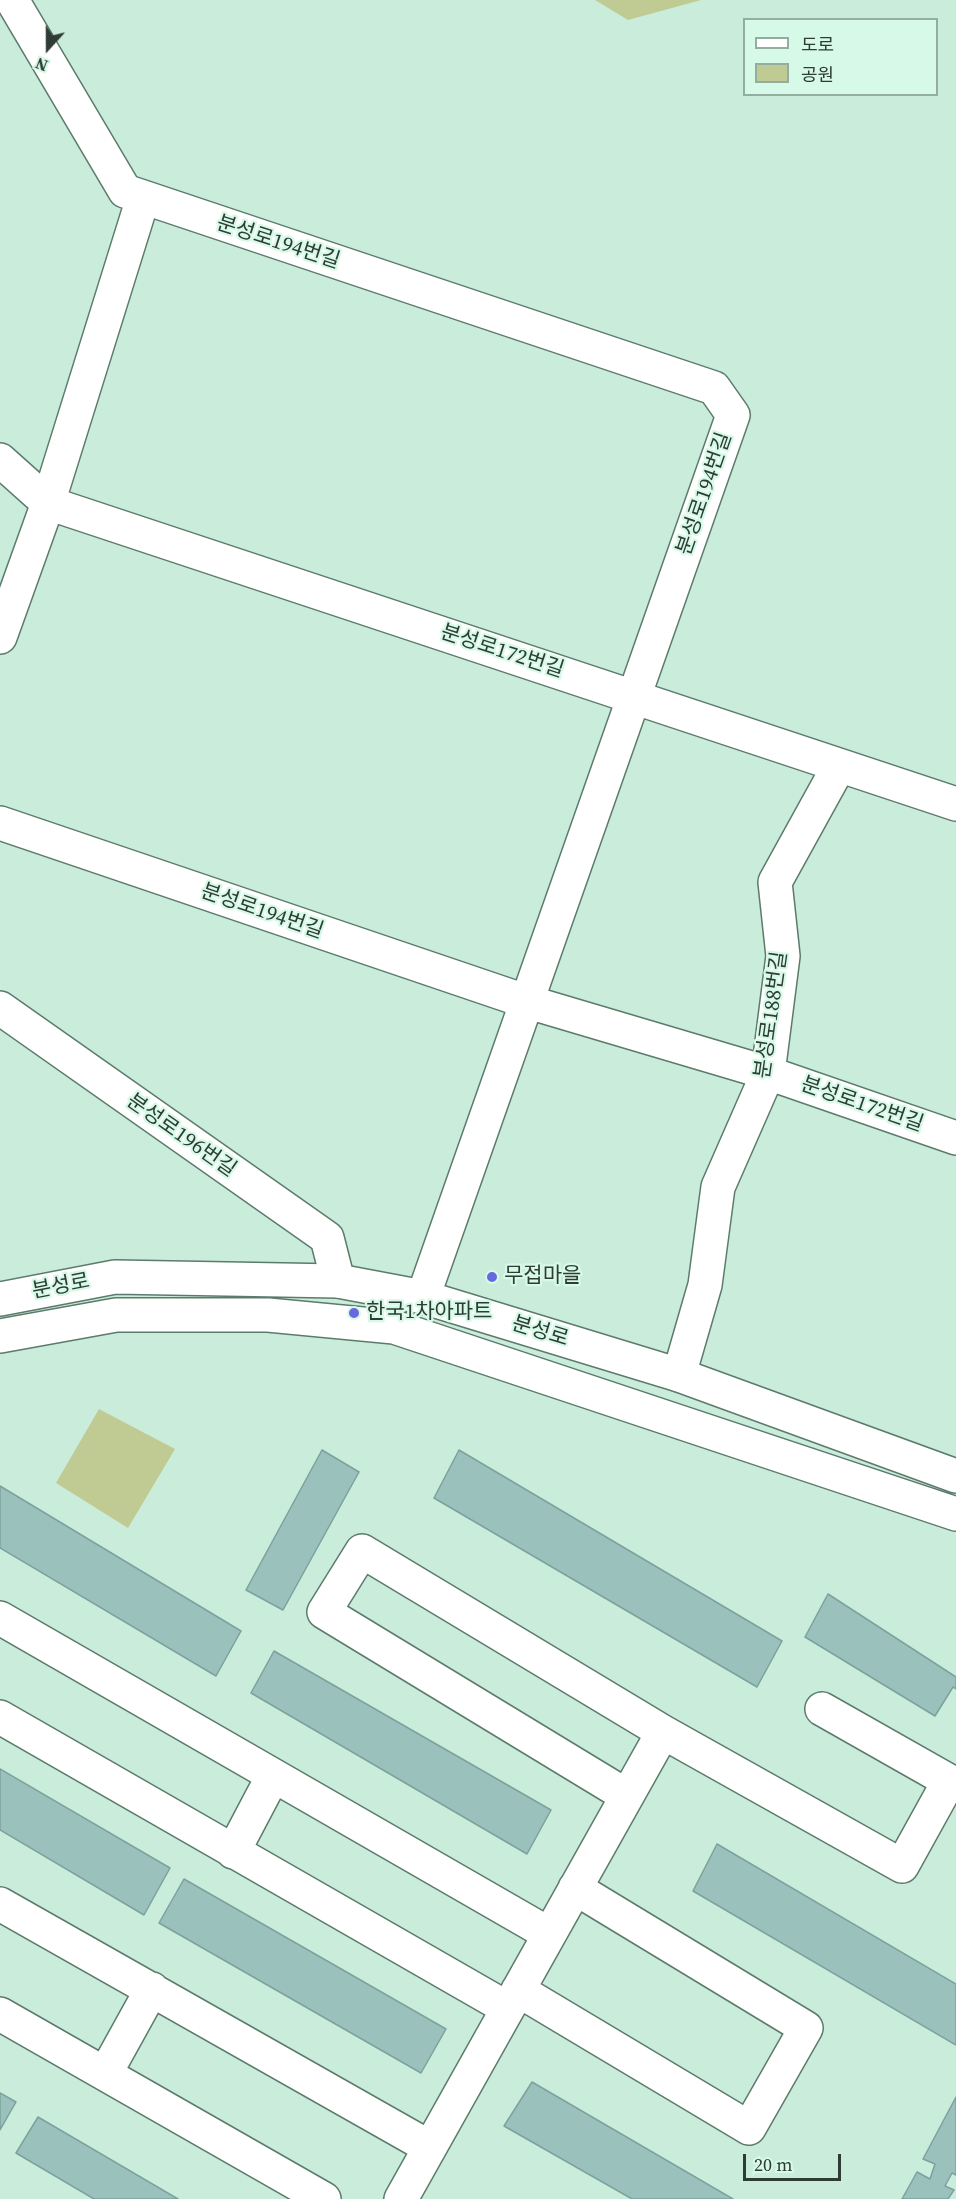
<!DOCTYPE html>
<html>
<head>
<meta charset="utf-8">
<style>
  body { margin:0 }
  #map { position:relative; width:956px; height:2199px; overflow:hidden; background:#caecdb; font-family:"Source Serif 4","Noto Sans KR",serif }
  canvas { display:block }
  .legend { position:absolute; left:743px; top:18px; width:195px; height:78px; box-sizing:border-box; background:#d7f9e8; border:2px solid #93ada0; margin:0; padding:8px 10px; list-style:none; font-size:18px; color:#2e3c35 }
  .legend li { display:flex; align-items:center; gap:12px; height:30px }
  .legend b { width:30px; border:2px solid #93ada0 }
  .north { position:absolute; left:18px; top:18px; width:60px; height:60px; -webkit-text-stroke:4px #d7f9e8; paint-order:stroke; rotate:201deg; font-size:16px; font-weight:700; line-height:24px; text-align:center; color:#2e3c35 }
  .north::after { content:''; display:block; margin:auto; width:21px; height:27px; background:#2e3c35; clip-path:polygon(50% 0,100% 100%,50% 72%,0 100%) }
  .scale { position:absolute; left:743px; top:2154px; width:98px; height:27px; box-sizing:border-box; border:3px solid #2e3c35; border-top:0; padding-left:8px; font-size:18px; line-height:21px; white-space:nowrap; color:#2e3c35; -webkit-text-stroke:4px #d7f9e8; paint-order:stroke }
</style>
</head>
<body>
<div id="map">
<canvas width="956" height="2199"></canvas>
<ul class="legend">
<li><b style="height:8px;background:#fff"></b>도로</li>
<li><b style="height:16px;background:#bfcb93"></b>공원</li>
</ul>
<div class="north">N</div>
<div class="scale">20 m</div>
</div>
<script>
const ctx = document.querySelector('canvas').getContext('2d');
ctx.lineJoin = 'round';
function paint(path, color) {
  ctx.fillStyle = color;
  ctx.fill(path, 'evenodd');
}
function shape(rows) {
  const path = new Path2D();
  for (const r of rows) {
    path.moveTo(r[0], r[1]);
    for (let i = 2; i < r.length; i += 2) path.lineTo(r[i], r[i + 1]);
  }
  return path;
}
function strokePath(path, color, width, dash) {
  ctx.strokeStyle = color;
  ctx.lineWidth = width;
  ctx.lineCap = dash ? 'butt' : 'round';
  ctx.setLineDash(dash || []);
  ctx.stroke(path);
}
function label(font, color, halo, rows, align = 'center') {
  ctx.font = font + ' "Source Serif 4","Noto Sans KR",serif';
  ctx.lineWidth = 4.5;
  ctx.setLineDash([]);
  ctx.textBaseline = 'middle';
  ctx.strokeStyle = halo;
  ctx.fillStyle = color;
  for (const [text, x, y, turn = 0] of rows) {
    ctx.save();
    ctx.translate(x, y);
    ctx.rotate((+turn || 0) * Math.PI / 180);
    ctx.textAlign = isNaN(turn) ? turn : align;
    if (halo) ctx.strokeText(text, 0, 0);
    ctx.fillText(text, 0, 0);
    ctx.restore();
  }
}
const green = shape([
  [595,0,701,0,628,20],
  [99,1409,175,1449,128,1528,56,1483]
]);
const building = shape([
  [322,1450,359,1472,283,1610,246,1590,322,1450],
  [459,1450,782,1641,757,1687,434,1498,459,1450],
  [0,1486,241,1631,216,1676,0,1548,0,1486],
  [828,1594,956,1677,956,1689,953,1687,935,1716,805,1637,828,1594],
  [274,1651,551,1810,527,1854,251,1693,274,1651],
  [0,1769,170,1868,144,1915,0,1830,0,1769],
  [717,1844,956,1984,956,2045,693,1891,717,1844],
  [184,1879,446,2029,421,2073,159,1923,184,1879],
  [532,2082,733,2199,632,2199,504,2126,532,2082],
  [0,2093,16,2102,0,2130,0,2093],
  [956,2097,956,2175,952,2173,945,2186,954,2190,948,2199,902,2199,917,2172,930,2179,935,2164,923,2159,956,2097],
  [38,2117,178,2199,94,2199,16,2153,38,2117]
]);
const minor = shape([
  [12,0,125,191,714,388,733,415,423,1297],
  [0,460,48,503,956,804],
  [0,637,48,503,143,198],
  [0,823,525,1001,768,1073,956,1138],
  [0,1008,327,1238,338,1281],
  [679,1375,705,1285,718,1187,768,1073,783,956,775,882,839,766],
  [0,1618,549,1934],
  [0,1717,507,2008],
  [627,1796,324,1612,362,1551,663,1732,902,1866,949,1781,822,1709],
  [233,1852,273,1776],
  [0,1904,429,2147],
  [518,1990,749,2128,806,2028,575,1888],
  [0,2014,324,2199],
  [105,2074,152,1989],
  [401,2199,663,1732]
]);
const major = shape([
  [0,1299,115,1277,338,1281,423,1297,679,1375,956,1476],
  [0,1336,116,1315,268,1315,394,1327,956,1514]
]);
const markers = [
  [492,1277,6,"#6767e0"],
  [354,1313,6,"#6767e0"]
];
const streetNames = [
  ["분성로194번길",278,243,18],
  ["분성로194번길",705,494,-71],
  ["분성로172번길",502,652,18],
  ["분성로194번길",262,912,19],
  ["분성로188번길",772,1015,-82],
  ["분성로172번길",862,1105,19],
  ["분성로196번길",181,1136,35],
  ["분성로",61,1287,-11],
  ["분성로",540,1332,17]
];
const poiNames = [
  ["무접마을",504,1277],
  ["한국1차아파트",366,1313]
];
paint(green, '#bfcb93');
paint(building, '#9ac1bc');
strokePath(building, '#7ca29d', 1.5);
strokePath(minor, '#5c7b6c', 36);
strokePath(major, '#5c7b6c', 36);
strokePath(minor, '#fff', 33);
strokePath(major, '#fff', 33);
for (const [x, y, r, color] of markers) {
  const dot = new Path2D();
  dot.arc(x, y, r, 0, 2 * Math.PI);
  ctx.fillStyle = color;
  ctx.fill(dot);
  strokePath(dot, '#d7f9e8', 2);
}
label('21px', '#2e3c35', '#d7f9e8', streetNames);
label('21px', '#2e3c35', '#d7f9e8', poiNames, 'left');
</script>
</body>
</html>
